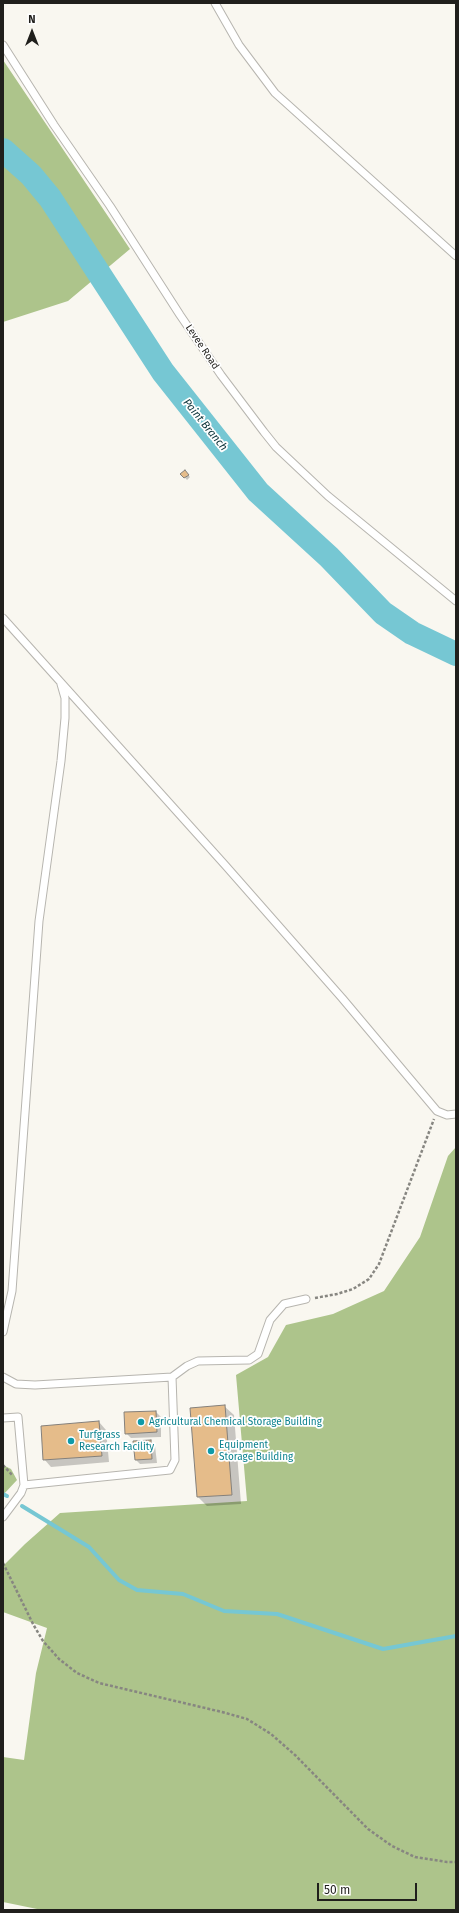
<!DOCTYPE html>
<html>
<head>
<meta charset="utf-8">
<style>
  body { margin:0 }
  #map { position:relative; width:459px; height:1913px; overflow:hidden; background:#f9f7f0; font-family:"Fira Sans",sans-serif }
  canvas { display:block }
  .frame { position:absolute; inset:0; border:4px solid #201f1c; pointer-events:none }
  .north { position:absolute; left:12px; top:12px; width:40px; height:40px; -webkit-text-stroke:3px #fff; paint-order:stroke; rotate:0deg; font-size:11px; font-weight:700; line-height:16px; text-align:center; color:#201f1c }
  .north::after { content:''; display:block; margin:auto; width:14px; height:18px; background:#201f1c; clip-path:polygon(50% 0,100% 100%,50% 72%,0 100%) }
  .scale { position:absolute; left:317px; top:1883px; width:100px; height:18px; box-sizing:border-box; border:2px solid #201f1c; border-top:0; padding-left:5px; font-size:12px; line-height:14px; white-space:nowrap; color:#201f1c; -webkit-text-stroke:3px #fff; paint-order:stroke }
</style>
</head>
<body>
<div id="map">
<canvas width="459" height="1913"></canvas>
<div class="frame"></div>
<div class="north">N</div>
<div class="scale">50 m</div>
</div>
<script>
const ctx = document.querySelector('canvas').getContext('2d');
ctx.lineJoin = 'round';
function paint(path, color) {
  ctx.fillStyle = color;
  ctx.fill(path, 'evenodd');
}
function shape(rows) {
  const path = new Path2D();
  for (const r of rows) {
    path.moveTo(r[0], r[1]);
    for (let i = 2; i < r.length; i += 2) path.lineTo(r[i], r[i + 1]);
  }
  return path;
}
function strokePath(path, color, width, dash) {
  ctx.strokeStyle = color;
  ctx.lineWidth = width;
  ctx.lineCap = dash ? 'butt' : 'round';
  ctx.setLineDash(dash || []);
  ctx.stroke(path);
}
function label(font, color, halo, rows, align = 'center') {
  ctx.font = font + ' "Fira Sans",sans-serif';
  ctx.lineWidth = 3.5;
  ctx.setLineDash([]);
  ctx.textBaseline = 'middle';
  ctx.strokeStyle = halo;
  ctx.fillStyle = color;
  for (const [text, x, y, turn = 0] of rows) {
    ctx.save();
    ctx.translate(x, y);
    ctx.rotate((+turn || 0) * Math.PI / 180);
    ctx.textAlign = isNaN(turn) ? turn : align;
    if (halo) ctx.strokeText(text, 0, 0);
    ctx.fillText(text, 0, 0);
    ctx.restore();
  }
}
const forest = shape([
  [3,60,130,249,68,301,3,322],
  [456,1147,456,1910,42,1910,3,1902,3,1757,24,1760,36,1673,47,1628,3,1612,3,1566,25,1544,60,1513,247,1501,236,1375,268,1357,286,1325,333,1314,384,1291,420,1237,448,1156],
  [3,1465,11,1469,17,1480,3,1495]
]);
const shadow = shape([
  [182,474,187,474,190,477,187,480],
  [224,1406,234,1415,241,1504,207,1506,198,1497],
  [156,1412,161,1417,161,1437,131,1438,126,1433],
  [99,1422,106,1430,109,1462,51,1467,44,1459],
  [150,1441,155,1446,157,1463,140,1464,136,1460]
]);
const stream = shape([
  [3,1494,7,1496],
  [22,1506,89,1547,119,1580,137,1590,183,1594,224,1611,277,1614,383,1649,456,1636]
]);
const river = shape([
  [3,150,31,175,50,198,163,372,258,492,329,557,383,613,412,633,456,654]
]);
const building = shape([
  [185,470,189,475,184,478,180,474,185,470],
  [225,1405,232,1495,197,1497,190,1408,225,1405],
  [156,1411,157,1432,125,1434,124,1412,156,1411],
  [99,1421,102,1456,43,1460,41,1426,99,1421],
  [151,1440,152,1459,135,1460,133,1441,151,1440]
]);
const path = shape([
  [315,1298,337,1294,353,1289,369,1279,379,1264,434,1119],
  [3,1465,13,1476],
  [3,1563,33,1624,43,1641,59,1659,77,1673,99,1683,222,1712,247,1719,271,1734,295,1755,368,1829,392,1846,415,1857,447,1862,456,1862]
]);
const service = shape([
  [215,3,239,45,275,93,456,256],
  [3,45,54,125,110,206,180,315,221,375,264,432,276,447,328,496,456,601],
  [3,618,225,865,342,998,437,1111,447,1115,456,1114],
  [3,1332,12,1291,39,921,61,761,65,718,65,698,61,684],
  [3,1377,16,1384,35,1385,172,1377,187,1366,198,1361,249,1360,258,1354,270,1320,284,1304,306,1299],
  [3,1418,18,1417,24,1485,21,1493,3,1517],
  [24,1485,170,1470,175,1460,172,1377]
]);
const markers = [
  [141,1422,4,"#0f9aa8"],
  [71,1441,4,"#0f9aa8"],
  [211,1451,4,"#0f9aa8"]
];
const streetNames = [
  ["Levee Road",202,347,56]
];
const cultureNames = [
  ["Agricultural Chemical Storage Building",149,1422],
  ["Turfgrass",79,1435],
  ["Research Facility",79,1447],
  ["Equipment",219,1445],
  ["Storage Building",219,1457]
];
const waterNames = [
  ["Paint Branch",205,425,51]
];
paint(forest, '#adc48b');
paint(shadow, '#0003');
strokePath(stream, '#76c7d3', 4);
strokePath(river, '#76c7d3', 24);
paint(building, '#e5bc8a');
strokePath(building, '#84807b', 1);
strokePath(service, '#b7b5af', 9);
strokePath(path, '#878681', 2.5, [3, 2]);
strokePath(service, '#fff', 7);
for (const [x, y, r, color] of markers) {
  const dot = new Path2D();
  dot.arc(x, y, r, 0, 2 * Math.PI);
  ctx.fillStyle = color;
  ctx.fill(dot);
  strokePath(dot, '#fff', 1.5);
}
label('10px', '#201f1c', '#fff', streetNames);
label('10px', '#0d838f', '#fff', cultureNames, 'left');
label('italic 11px', '#0b3339', '#fff', waterNames);
</script>
</body>
</html>
